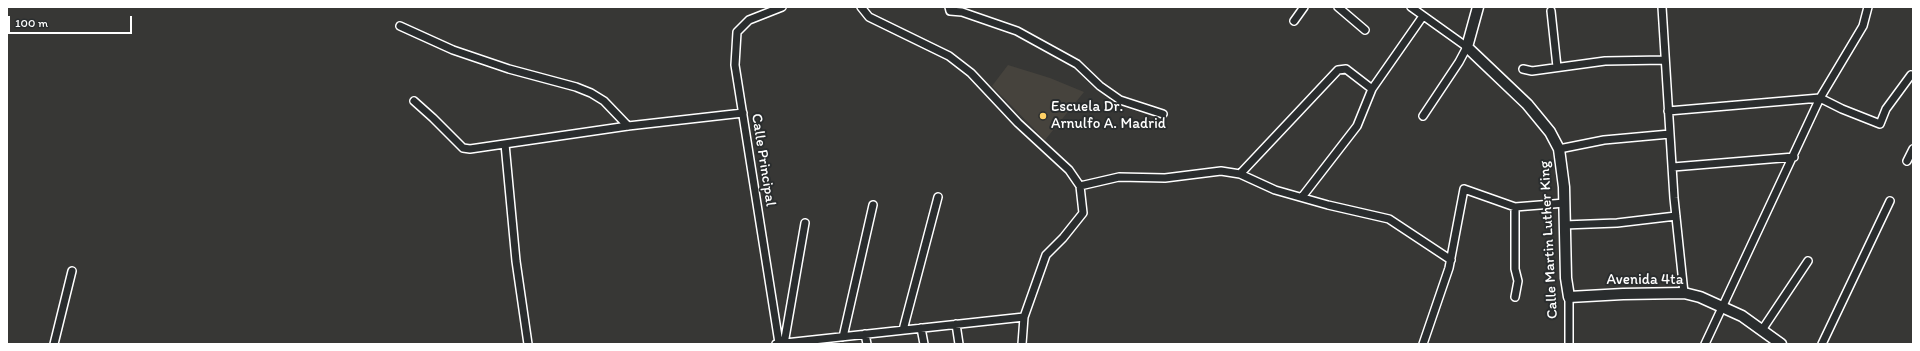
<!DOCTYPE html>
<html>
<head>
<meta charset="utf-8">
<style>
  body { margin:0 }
  #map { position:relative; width:1920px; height:351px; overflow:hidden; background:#373735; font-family:Itim,sans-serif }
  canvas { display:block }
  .frame { position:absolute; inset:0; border:8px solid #fff; pointer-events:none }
  .scale { position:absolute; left:8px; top:16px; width:124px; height:18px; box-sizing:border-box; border:2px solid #fff; border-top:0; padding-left:5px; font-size:12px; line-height:14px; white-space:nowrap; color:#fff; -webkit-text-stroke:3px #2a2d2e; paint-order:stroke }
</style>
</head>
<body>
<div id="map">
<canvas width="1920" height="351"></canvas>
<div class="frame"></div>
<div class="scale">100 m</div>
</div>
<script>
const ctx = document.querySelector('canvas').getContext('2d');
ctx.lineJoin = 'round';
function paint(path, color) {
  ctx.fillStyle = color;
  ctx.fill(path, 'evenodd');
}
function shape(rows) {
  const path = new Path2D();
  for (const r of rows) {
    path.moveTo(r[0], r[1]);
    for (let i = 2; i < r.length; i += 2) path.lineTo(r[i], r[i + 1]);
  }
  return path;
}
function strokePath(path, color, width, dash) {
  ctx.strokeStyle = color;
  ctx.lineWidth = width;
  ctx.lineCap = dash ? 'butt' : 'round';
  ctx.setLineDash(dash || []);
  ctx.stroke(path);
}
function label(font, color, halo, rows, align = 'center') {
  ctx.font = font + ' Itim,sans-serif';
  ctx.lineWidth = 4;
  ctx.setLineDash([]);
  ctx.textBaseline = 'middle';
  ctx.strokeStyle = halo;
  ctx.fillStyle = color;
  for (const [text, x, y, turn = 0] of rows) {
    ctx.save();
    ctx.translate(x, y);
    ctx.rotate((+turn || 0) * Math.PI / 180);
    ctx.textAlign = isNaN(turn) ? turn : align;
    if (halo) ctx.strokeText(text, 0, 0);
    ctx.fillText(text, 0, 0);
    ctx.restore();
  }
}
const built = shape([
  [1008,65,1050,78,1084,92,1045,140,992,86]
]);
const street = shape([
  [861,7,869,17,949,56,971,73,1018,123,1069,170,1080,186,1083,213,1063,238,1046,255,1024,317,1022,344],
  [949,7,950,11,962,12,1017,31,1077,64,1100,86,1120,100,1163,114],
  [1338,7,1365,30],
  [1411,7,1467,47,1459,62,1423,116],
  [1662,7,1674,198,1684,293],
  [1551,11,1557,67],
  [1294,21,1304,7],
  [400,26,453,50,509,69,576,87,591,93,604,101,628,126],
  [1523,69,1532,71,1605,61,1665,60],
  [414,101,433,118,463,148,470,149,628,126,743,113],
  [1668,111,1820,98,1842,109,1880,124,1886,109,1911,75],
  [505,144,516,261,528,344],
  [1559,149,1604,140,1670,134],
  [1907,161,1913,149],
  [1673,167,1794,157],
  [1240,174,1338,70,1346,69,1372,89],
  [1080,186,1119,177,1165,178,1221,171,1240,174,1275,190,1328,205,1389,219,1451,260],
  [1302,197,1357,126,1372,89,1423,16],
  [1515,207,1515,269,1518,281,1515,297],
  [1564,225,1617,223,1676,216],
  [1569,297,1569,344],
  [956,324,959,344],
  [921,328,924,344],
  [903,330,938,197],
  [1762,330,1808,261],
  [865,334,867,344],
  [843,337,873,205],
  [779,343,735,65,737,32,749,20,782,7],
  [54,344,72,271],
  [776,344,1024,317],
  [784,344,805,223],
  [1423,344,1449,268,1464,189,1515,207,1565,203],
  [1705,344,1820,98,1863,26,1868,7],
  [1822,344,1890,201]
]);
const secondary = shape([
  [1478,7,1467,47,1527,104,1550,132,1559,149,1564,187,1566,278,1569,297,1623,294,1684,293,1700,297,1742,316,1781,344]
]);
const markers = [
  [1043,116,4,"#ffd166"]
];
const poiNames = [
  ["Escuela Dr.",1051,107],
  ["Arnulfo A. Madrid",1051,124]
];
const streetNames = [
  ["Calle Principal",763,160,81],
  ["Calle Martin Luther King",1549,240,-93],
  ["Avenida 4ta",1645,280]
];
paint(built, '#46433d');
strokePath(street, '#fff', 10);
strokePath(secondary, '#fff', 13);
strokePath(street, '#2a2d2e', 7);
strokePath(secondary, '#2a2d2e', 10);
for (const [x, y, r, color] of markers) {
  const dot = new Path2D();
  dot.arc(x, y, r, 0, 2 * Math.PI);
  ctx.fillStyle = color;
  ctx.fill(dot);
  strokePath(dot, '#2a2d2e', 1.5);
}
label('15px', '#fff', '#2a2d2e', poiNames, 'left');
label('15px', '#fff', '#2a2d2e', streetNames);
</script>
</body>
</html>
